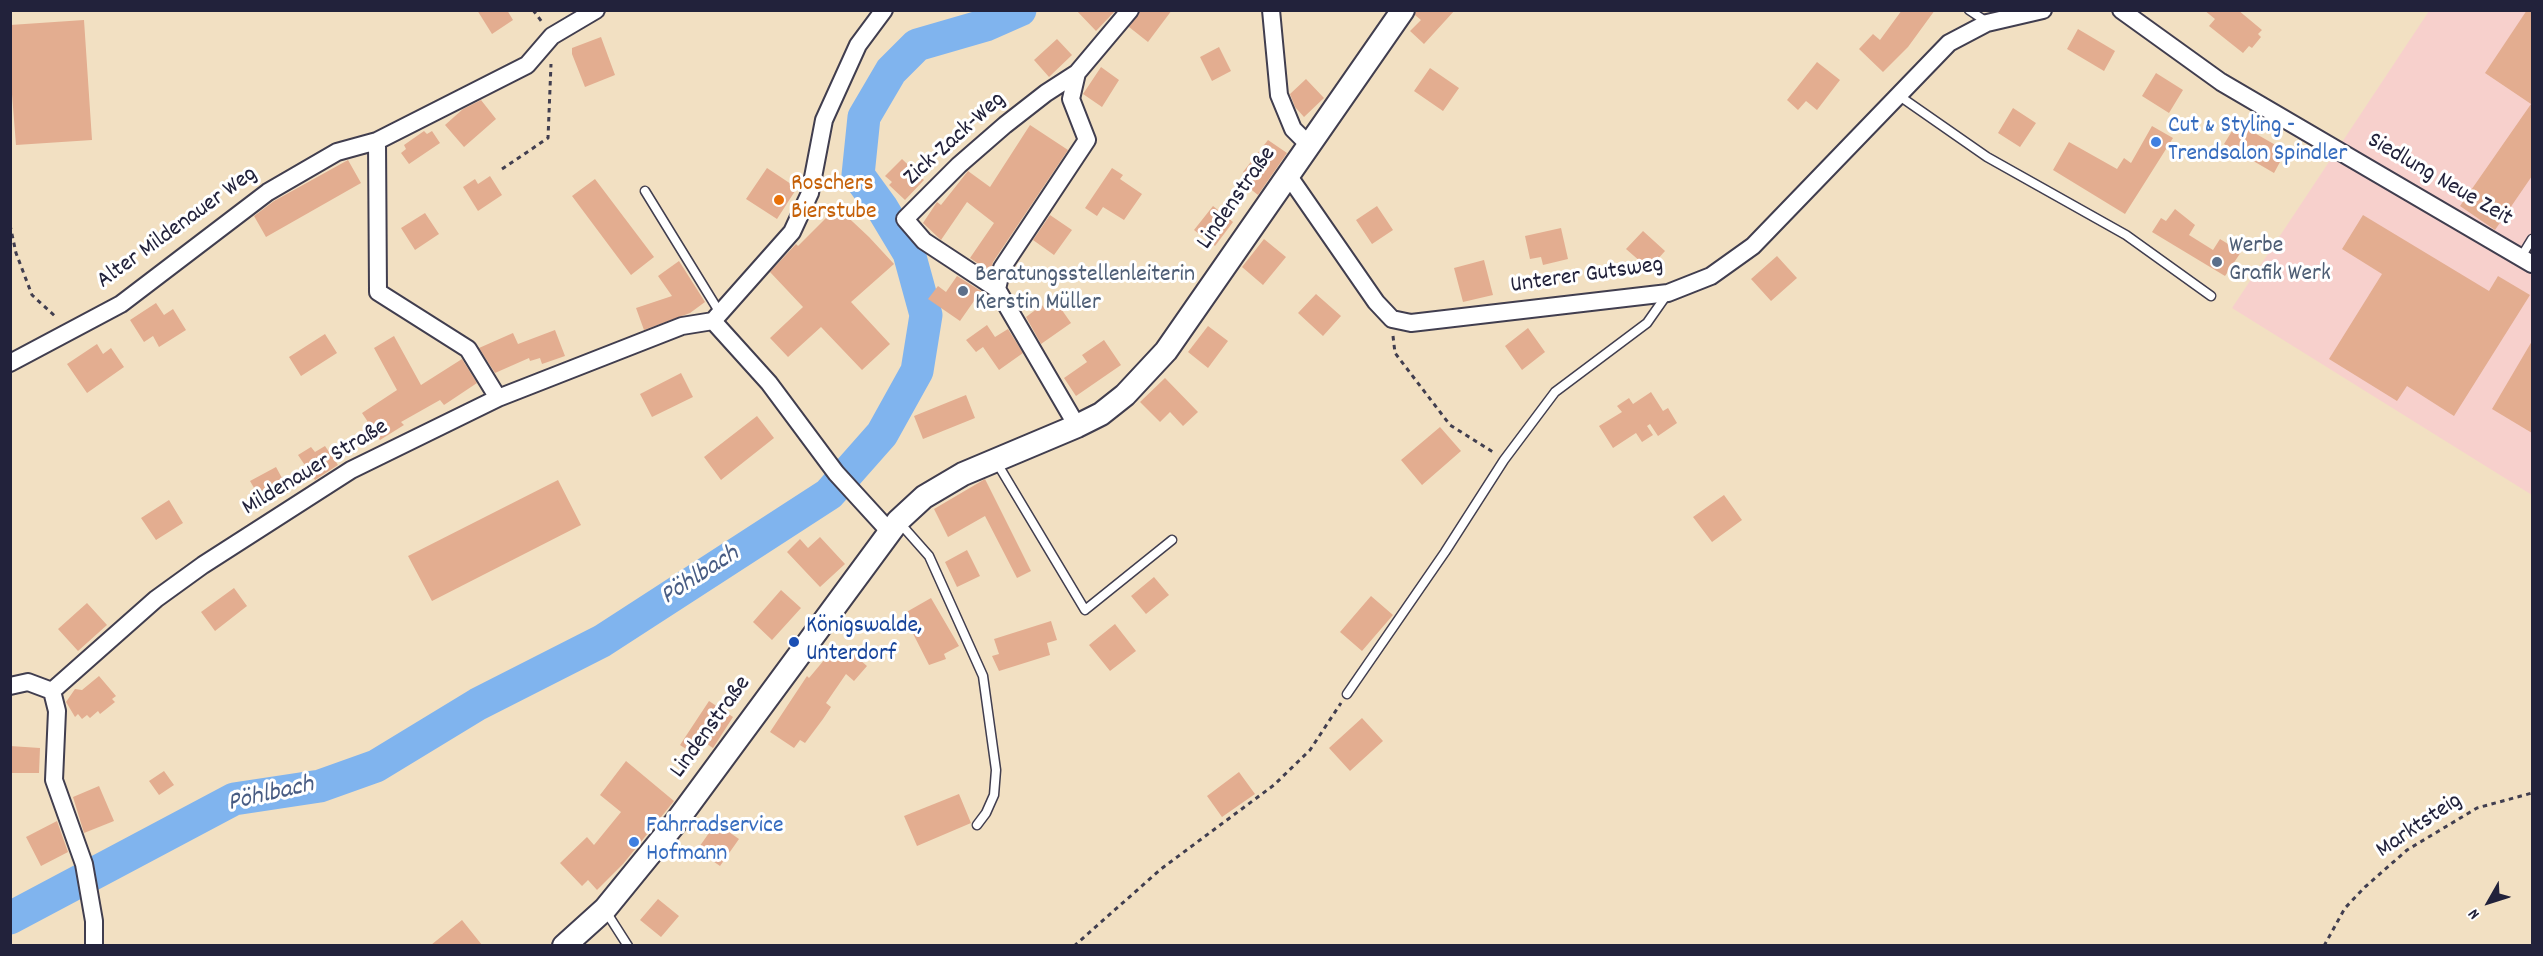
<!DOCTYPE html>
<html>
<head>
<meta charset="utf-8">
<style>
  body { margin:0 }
  #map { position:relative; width:2543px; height:956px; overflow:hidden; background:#f2e0c2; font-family:Dekko,sans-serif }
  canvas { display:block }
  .frame { position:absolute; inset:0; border:12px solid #22223b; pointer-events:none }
  .north { position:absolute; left:2459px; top:872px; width:60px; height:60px; -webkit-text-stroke:4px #fff; paint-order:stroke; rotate:231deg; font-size:16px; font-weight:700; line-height:24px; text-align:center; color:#22223b }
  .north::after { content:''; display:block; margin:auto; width:21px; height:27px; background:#22223b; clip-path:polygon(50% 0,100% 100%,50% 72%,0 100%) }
</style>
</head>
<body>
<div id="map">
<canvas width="2543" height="956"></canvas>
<div class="frame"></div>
<div class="north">N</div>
</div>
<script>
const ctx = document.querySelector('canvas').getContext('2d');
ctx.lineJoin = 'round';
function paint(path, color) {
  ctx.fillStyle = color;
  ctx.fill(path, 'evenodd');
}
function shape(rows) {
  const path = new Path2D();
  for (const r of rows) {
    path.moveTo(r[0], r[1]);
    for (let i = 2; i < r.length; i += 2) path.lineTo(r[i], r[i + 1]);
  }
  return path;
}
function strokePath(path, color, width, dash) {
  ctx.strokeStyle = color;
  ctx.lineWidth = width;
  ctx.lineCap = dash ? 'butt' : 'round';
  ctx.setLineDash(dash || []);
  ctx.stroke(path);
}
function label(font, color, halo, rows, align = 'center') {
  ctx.font = font + ' Dekko,sans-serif';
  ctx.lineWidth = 6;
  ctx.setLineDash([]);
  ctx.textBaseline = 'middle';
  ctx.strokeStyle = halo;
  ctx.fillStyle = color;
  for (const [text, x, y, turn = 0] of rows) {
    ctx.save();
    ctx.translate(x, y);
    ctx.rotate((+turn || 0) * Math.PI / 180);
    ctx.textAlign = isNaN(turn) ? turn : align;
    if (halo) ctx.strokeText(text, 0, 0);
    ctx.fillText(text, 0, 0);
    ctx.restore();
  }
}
const built = shape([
  [2429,11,2532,11,2532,495,2232,308]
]);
const river = shape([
  [10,918,234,799,320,786,376,766,478,704,602,641,829,494,882,434,917,371,926,315,909,253,882,208,858,175,864,117,891,71,917,45,986,25,1020,10]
]);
const building = shape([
  [477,10,507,10,513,20,492,34],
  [1076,10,1116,10,1096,31],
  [1140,10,1172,10,1148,42,1129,27],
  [1416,10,1455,10,1424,44,1410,31,1421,20,1415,15],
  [1902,10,1935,10,1908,47,1883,72,1859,49,1873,34,1880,40],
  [2204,10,2238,10,2262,30,2258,34,2261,37,2252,48,2249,46,2243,53,2209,26,2215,19],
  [2527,10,2532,10,2532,176,2495,230,2460,206,2531,104,2485,73],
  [84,20,92,140,16,145,10,69,10,25],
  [2078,29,2115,51,2104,71,2067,49],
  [601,37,615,75,585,87,572,54,572,48],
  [1057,39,1072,55,1049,77,1034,60],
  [1219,47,1231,71,1212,81,1200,57],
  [1817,62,1840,80,1817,110,1806,101,1798,110,1787,100],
  [1101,67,1119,80,1102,107,1083,94],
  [1430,68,1459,88,1443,111,1414,91],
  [2156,73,2183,90,2169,113,2142,96],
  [1306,79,1324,98,1304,117,1295,107,1290,94],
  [481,100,496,119,464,147,445,125,463,109],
  [2013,108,2036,123,2020,147,1998,133],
  [2237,123,2286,151,2274,173,2224,144],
  [1030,125,1068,150,993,262,990,272,970,258,994,223,967,202,941,240,923,223,937,202,941,205,968,171,990,187],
  [2152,126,2173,138,2125,214,2053,170,2069,142,2117,169,2124,158,2131,163],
  [424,131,427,134,432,131,440,143,409,164,401,153,406,149,404,145],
  [1268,140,1287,153,1258,195,1248,187,1253,180,1243,172],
  [902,159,924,180,905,200,889,185,892,182,885,176],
  [348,160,361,183,266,237,254,216,274,201],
  [767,168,797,188,777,219,746,199],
  [1112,168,1123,175,1120,179,1142,194,1124,220,1103,207,1097,216,1085,208],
  [490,176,502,195,478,211,463,187,475,179,478,184],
  [595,179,654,257,631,275,572,196],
  [1213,206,1233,222,1215,246,1194,230],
  [1377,206,1393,230,1372,244,1356,220],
  [837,207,869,237,894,264,851,302,890,344,862,370,821,327,788,357,770,338,803,307,770,272,796,244,798,246],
  [2175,209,2195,225,2189,235,2213,250,2220,239,2241,252,2225,276,2152,232,2161,218,2166,221],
  [425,213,439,234,415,250,401,228],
  [1050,215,1072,230,1054,255,1033,240],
  [2363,215,2489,291,2498,276,2530,295,2454,416,2407,386,2397,401,2329,359,2382,274,2342,249],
  [1561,228,1568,259,1543,265,1541,257,1530,259,1525,236],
  [1643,231,1665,251,1649,269,1626,249],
  [1264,239,1286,257,1263,285,1242,267],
  [1777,256,1797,278,1771,301,1751,279],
  [1484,260,1493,295,1463,302,1454,268],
  [679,261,705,302,690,313,644,330,636,308,672,296,658,276],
  [957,276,981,291,960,321,928,299,938,286,946,292],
  [1316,294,1341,316,1323,336,1298,313],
  [156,303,164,315,173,309,186,330,159,347,153,336,144,342,130,320],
  [1057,303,1071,323,1041,344,1026,317,1042,305,1046,311],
  [987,325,995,337,1008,329,1023,353,999,370,983,347,976,352,966,340],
  [1208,326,1228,341,1208,368,1188,352],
  [1528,328,1545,352,1522,370,1505,346],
  [555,330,565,356,542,364,540,358,530,361,529,358,495,373,479,348,513,333,518,344],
  [325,334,337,353,301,376,289,357],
  [394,336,421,385,462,359,477,383,444,405,440,400,401,422,404,425,380,440,362,413,397,390,374,348],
  [1104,340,1121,365,1076,396,1064,378,1087,362,1082,355],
  [2532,341,2532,433,2492,409],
  [97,344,103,354,111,348,124,367,87,393,67,364],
  [681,373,693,397,652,417,640,394],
  [1165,378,1198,412,1183,426,1170,412,1160,422,1140,402],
  [1651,392,1663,411,1668,408,1677,423,1658,436,1650,424,1647,426,1653,435,1642,442,1636,433,1613,448,1599,426,1622,412,1617,406,1629,398,1633,404],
  [966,395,975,418,923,439,914,416],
  [757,416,774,438,721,480,704,457],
  [1440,427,1461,451,1422,485,1401,460],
  [325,446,338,465,315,480,298,455,311,447,315,452],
  [276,467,289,491,264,505,250,481],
  [985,479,1031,571,1017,578,985,516,948,537,934,509],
  [558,480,581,525,432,601,408,556],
  [1724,495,1742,520,1712,542,1693,517],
  [169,500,183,523,156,540,141,518],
  [820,537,845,564,820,587,787,552,800,539,808,548],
  [967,550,980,576,957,587,945,562],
  [1154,577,1169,595,1146,614,1131,596],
  [234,588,247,606,215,631,201,612],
  [781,590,801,608,772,640,753,622],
  [1371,596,1393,615,1362,651,1340,632],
  [931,598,959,646,944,654,946,659,929,665,903,614],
  [87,603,107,625,78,651,58,629],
  [1051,621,1057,640,1047,643,1050,655,999,671,992,656,999,654,994,639],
  [1115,624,1136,651,1110,671,1089,645],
  [835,647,842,653,846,648,867,666,854,681,846,674,826,703,831,707,823,719,805,743,800,740,794,748,770,732,807,676,809,678],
  [99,676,116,696,112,699,115,702,100,714,98,711,90,718,87,715,82,719,78,714,75,717,66,702,75,689,82,690],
  [709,701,733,717,713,748,704,742,695,755,680,745],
  [1362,718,1383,741,1350,771,1329,748],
  [10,746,40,748,39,773,10,773],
  [626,761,674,801,623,864,597,890,588,880,582,886,560,863,587,837,594,845,621,812,600,795],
  [164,771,174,785,159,795,149,781],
  [1239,772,1255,794,1222,817,1207,796],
  [99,786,114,821,84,833,73,797],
  [959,794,971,823,917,846,904,816],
  [57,821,68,852,41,866,26,837],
  [716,823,739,839,720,866,697,850],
  [658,899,679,916,661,937,640,920],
  [462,920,482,945,431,945]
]);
const path = shape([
  [533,10,542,22],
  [502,169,548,138,551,64],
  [10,225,16,253,32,295,57,318],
  [1393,336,1395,353,1450,425,1493,452],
  [1074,946,1161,869,1274,785,1310,750,1341,703],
  [2324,946,2345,908,2365,887,2407,850,2477,808,2532,793]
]);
const lane = shape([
  [1969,10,1987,22],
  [1898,95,1987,157,2126,235,2211,296],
  [645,191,720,313],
  [2521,257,2532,239],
  [997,463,1085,610,1172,540],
  [898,521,929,556,983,676,996,770,994,795,986,813,977,825],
  [1347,694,1445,552,1504,460,1555,392,1647,323,1668,293],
  [605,910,628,946]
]);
const street = shape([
  [1271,10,1279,95,1293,129,1309,145],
  [2121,10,2221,82,2532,264],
  [377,141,378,292,468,349,498,398],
  [1288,175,1376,302,1392,319,1411,323,1668,293,1711,276,1753,246,1949,43,1987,23,2043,10],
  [997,289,924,241,905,219,959,165,1005,125,1046,93,1077,73,1130,10],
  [713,321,769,383,836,473,889,531],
  [10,363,121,304,268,192,337,152,377,141,527,65,552,36,596,10],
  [1077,426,997,289,1002,268,1087,140,1071,99,1077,73],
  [10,686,28,682,52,691],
  [52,691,156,599,203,565,351,470,498,398,682,326,713,321,792,232,810,193,824,120,858,45,884,10],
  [52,691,57,711,54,780,84,864,94,921,94,946]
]);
const secondary = shape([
  [564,946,605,909,676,822,898,521,924,497,963,474,1077,426,1101,414,1125,395,1166,351,1403,10]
]);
const markers = [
  [2156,142,6,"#3f7fe0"],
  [779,200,6,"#e8710a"],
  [2217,262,6,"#5c6f8a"],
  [963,291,6,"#5c6f8a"],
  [794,642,6,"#1a4fb4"],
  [634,842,6,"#3f7fe0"]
];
const shopNames = [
  ["Cut & Styling -",2168,128],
  ["Trendsalon Spindler",2168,156],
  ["Fahrradservice",646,828],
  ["Hofmann",646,856]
];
const streetNames = [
  ["Zick-Zack-Weg",956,140,-42],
  ["Siedlung Neue Zeit",2439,181,30],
  ["Lindenstraße",1238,199,-55],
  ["Alter Mildenauer Weg",178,229,-36],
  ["Unterer Gutsweg",1587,277,-8],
  ["Mildenauer Straße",316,469,-31],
  ["Lindenstraße",712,728,-54],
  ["Marktsteig",2420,827,-34]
];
const foodNames = [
  ["Roschers",791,186],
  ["Bierstube",791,214]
];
const serviceNames = [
  ["Werbe",2229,248],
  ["Grafik Werk",2229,276],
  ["Beratungsstellenleiterin",975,277],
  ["Kerstin Müller",975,305]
];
const transitNames = [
  ["Königswalde,",806,628],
  ["Unterdorf",806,656]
];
const waterNames = [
  ["Pöhlbach",701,577,-33],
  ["Pöhlbach",271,796,-13]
];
paint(built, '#f7d0cc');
strokePath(river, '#80b4ee', 33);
paint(building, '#e3ad90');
strokePath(lane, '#413e4f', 11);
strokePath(street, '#413e4f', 20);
strokePath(secondary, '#413e4f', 26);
strokePath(path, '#413e4f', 3, [4.5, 4.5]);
strokePath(lane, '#fff', 8);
strokePath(street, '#fff', 16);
strokePath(secondary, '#fff', 22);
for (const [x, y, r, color] of markers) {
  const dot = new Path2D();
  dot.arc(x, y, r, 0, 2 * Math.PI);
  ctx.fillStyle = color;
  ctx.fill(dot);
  strokePath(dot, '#fff', 2);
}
label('24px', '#366cbe', '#fff', shopNames, 'left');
label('24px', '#22223b', '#fff', streetNames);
label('24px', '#c56008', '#fff', foodNames, 'left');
label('24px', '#4e5e75', '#fff', serviceNames, 'left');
label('24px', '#164399', '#fff', transitNames, 'left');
label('italic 26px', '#485c83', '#fff', waterNames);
</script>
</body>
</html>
